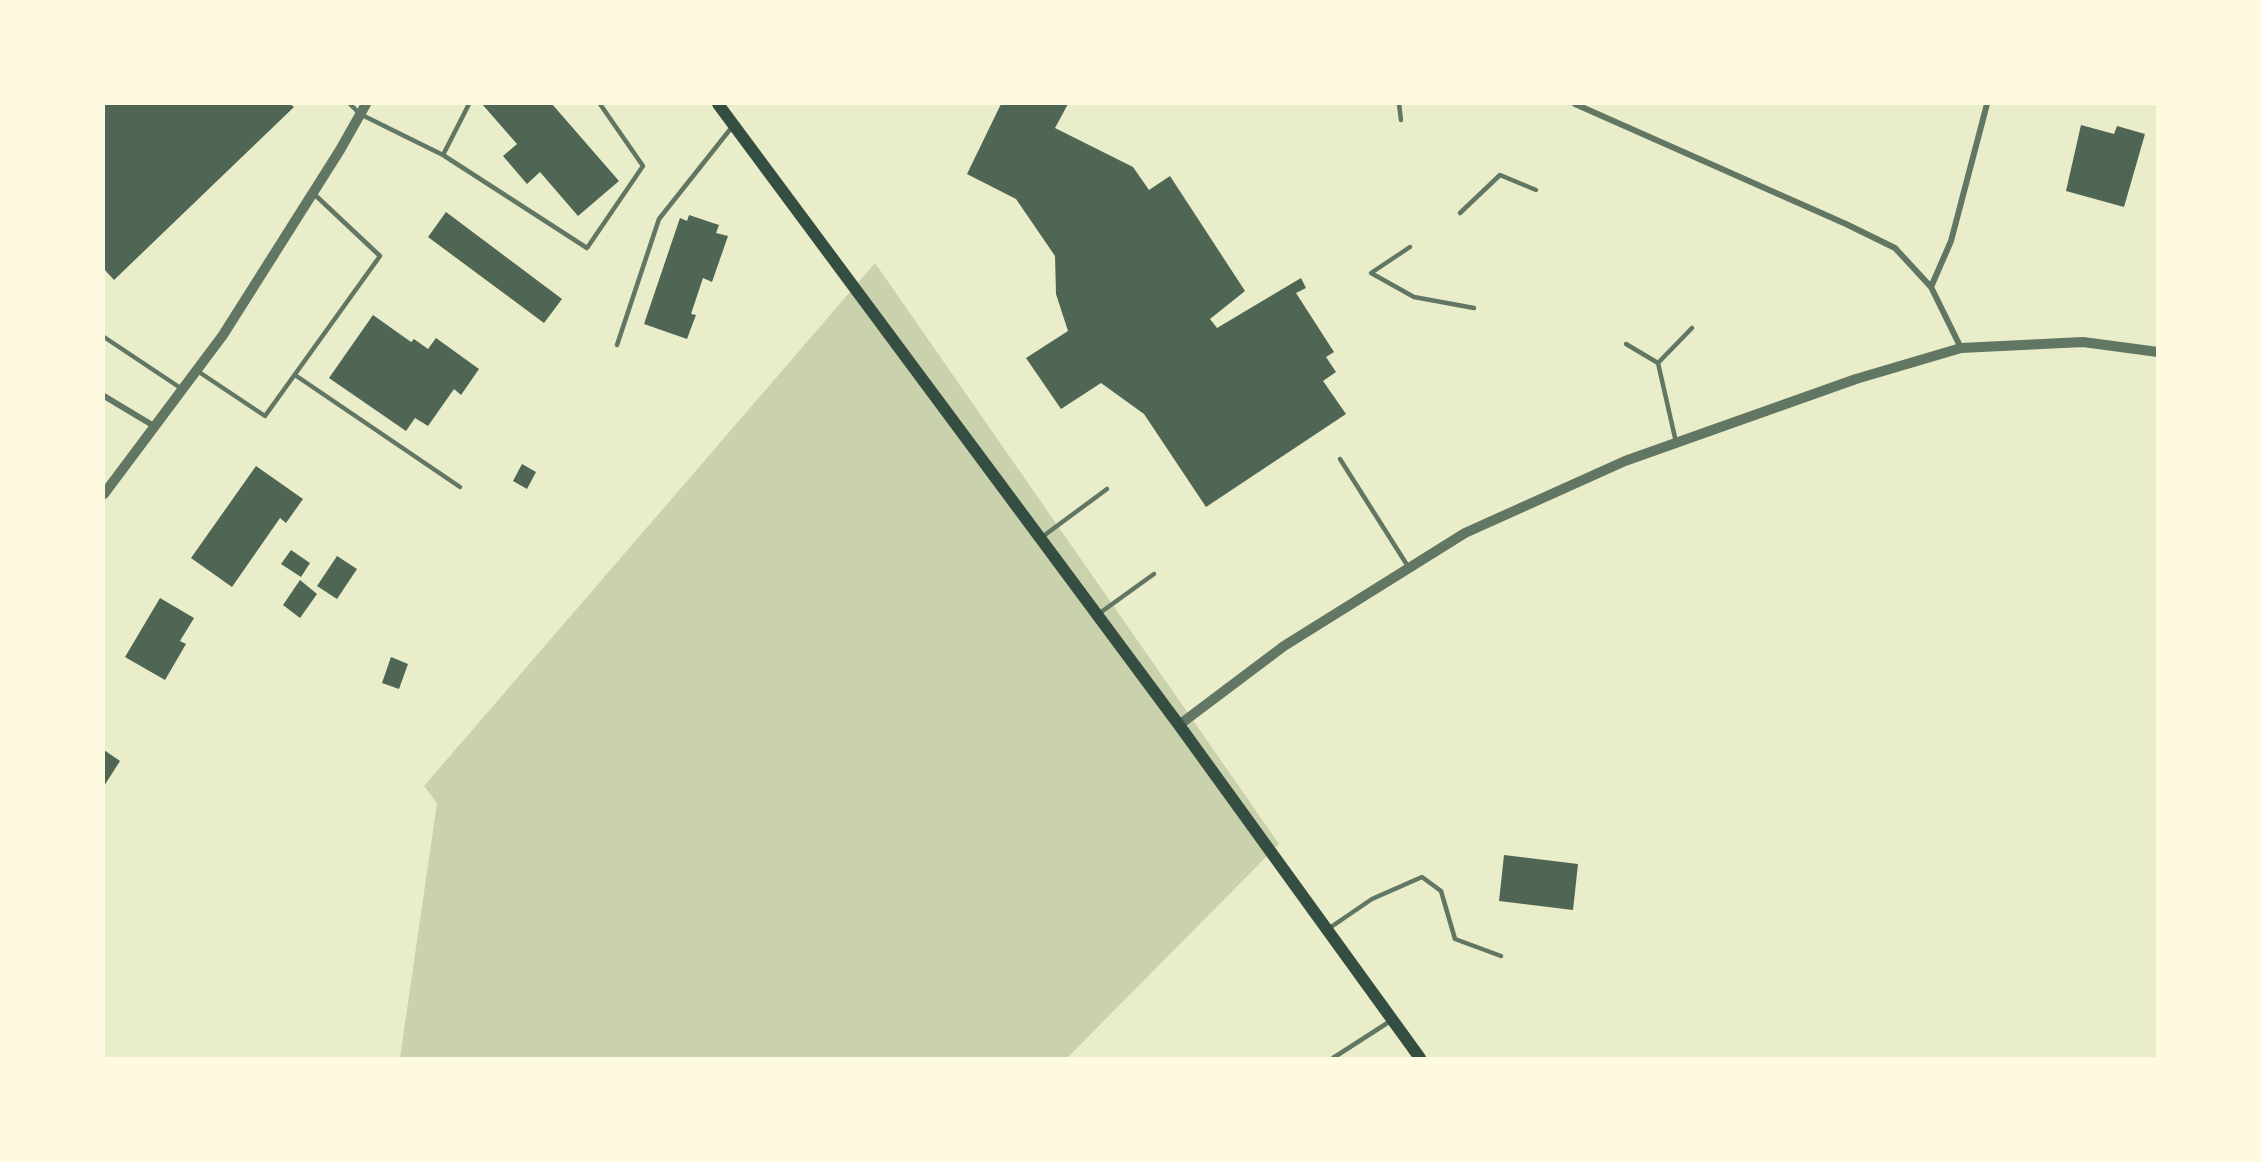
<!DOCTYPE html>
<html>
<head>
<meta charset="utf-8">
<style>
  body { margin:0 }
  #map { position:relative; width:2261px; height:1162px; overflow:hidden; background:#e9edc9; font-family:"PT Sans",sans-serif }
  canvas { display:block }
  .frame { position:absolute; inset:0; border:105px solid #fefae0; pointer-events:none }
</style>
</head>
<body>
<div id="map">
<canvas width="2261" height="1162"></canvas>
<div class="frame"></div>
</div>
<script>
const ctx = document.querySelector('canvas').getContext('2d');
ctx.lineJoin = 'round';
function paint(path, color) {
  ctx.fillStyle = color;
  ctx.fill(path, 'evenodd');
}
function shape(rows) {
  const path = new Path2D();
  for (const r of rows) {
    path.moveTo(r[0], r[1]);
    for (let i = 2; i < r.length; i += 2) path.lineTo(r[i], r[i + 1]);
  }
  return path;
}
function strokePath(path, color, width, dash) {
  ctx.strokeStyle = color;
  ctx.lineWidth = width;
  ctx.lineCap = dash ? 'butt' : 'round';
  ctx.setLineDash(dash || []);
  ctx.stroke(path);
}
const green = shape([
  [875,263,1279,844,1067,1058,400,1058,437,803,424,786]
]);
const building = shape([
  [104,104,290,104,294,107,114,280,104,269],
  [482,104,552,104,619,181,578,216,540,172,527,184,503,156,517,144],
  [1001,104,1068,104,1055,128,1133,167,1149,190,1170,176,1245,291,1210,319,1217,328,1301,278,1306,288,1296,293,1334,352,1326,357,1336,372,1323,381,1346,414,1206,507,1144,414,1101,383,1061,409,1026,358,1068,331,1056,294,1055,256,1016,199,967,174],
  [2081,125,2114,134,2117,126,2145,134,2124,207,2066,191],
  [446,212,562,299,544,323,428,237],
  [689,215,719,225,716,233,728,236,712,282,703,278,691,314,696,315,687,339,644,324,680,218,687,221],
  [373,315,411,342,414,339,428,349,436,338,479,369,461,395,454,389,428,426,415,418,406,431,329,378],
  [522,464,536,472,527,489,513,481],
  [256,466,303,499,286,523,280,518,232,587,191,558],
  [291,550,310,563,301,577,281,564],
  [337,556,357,569,337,599,317,586],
  [300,580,317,594,300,618,283,605],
  [160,598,194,618,180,641,186,644,165,680,125,657],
  [391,657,408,664,399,689,382,683],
  [104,750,120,761,104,786],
  [1504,855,1578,864,1573,910,1499,901]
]);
const service = shape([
  [350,104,360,114,443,155,587,248,643,166,600,104],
  [1399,104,1401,120],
  [443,155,469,104],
  [1460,213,1500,175,1536,190],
  [1410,247,1371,273,1414,297,1474,308],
  [104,337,182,389],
  [1626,344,1658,363,1676,442],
  [617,345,659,219,732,127],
  [1658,363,1692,328],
  [196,370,265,416,380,256,313,193],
  [295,375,460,487],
  [1340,459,1409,568],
  [1042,537,1107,489],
  [1097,615,1154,574],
  [1328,929,1372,899,1422,877,1441,891,1455,939,1501,956],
  [1333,1058,1392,1020]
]);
const minor = shape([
  [1575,104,1846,224,1895,248,1931,287,1961,348],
  [1931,287,1951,241,1987,104],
  [104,396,154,426]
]);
const tertiary = shape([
  [104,494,223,335,340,150,366,104],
  [1179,725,1284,646,1465,533,1625,461,1856,379,1961,348,2083,342,2158,352]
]);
const secondary = shape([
  [718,104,1179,725,1420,1058]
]);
paint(green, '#cad2ad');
paint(building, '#4f6655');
strokePath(service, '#617663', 4.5);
strokePath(minor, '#617663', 6);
strokePath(tertiary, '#617663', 10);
strokePath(secondary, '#344e41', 12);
</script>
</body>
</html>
